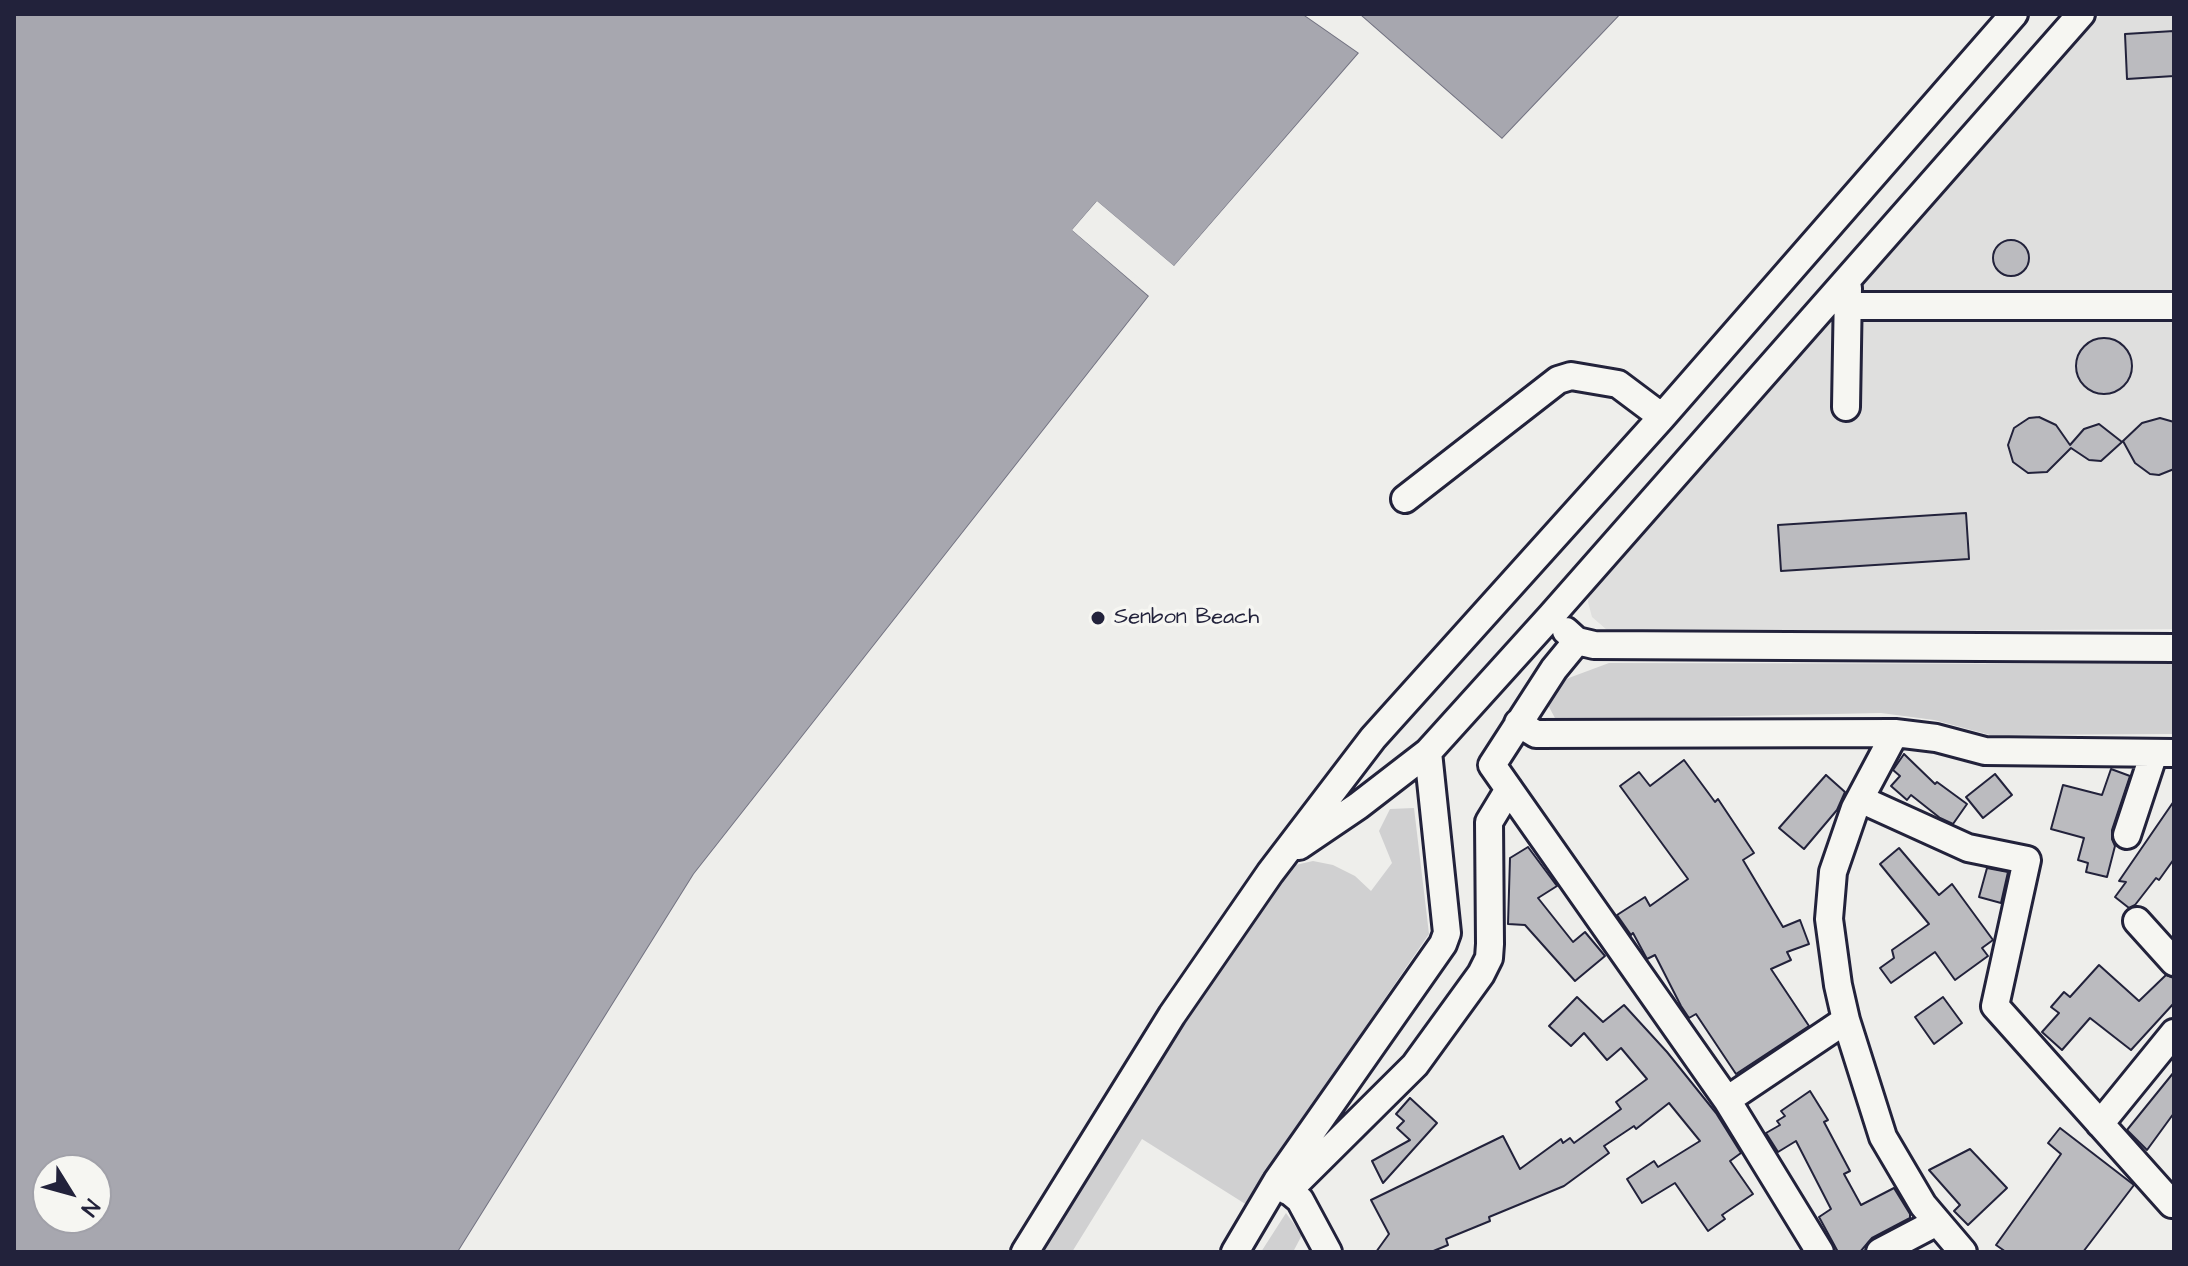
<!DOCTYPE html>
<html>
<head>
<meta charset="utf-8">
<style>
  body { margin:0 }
  #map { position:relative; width:2188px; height:1266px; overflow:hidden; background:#eeeeeb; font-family:"Architects Daughter",sans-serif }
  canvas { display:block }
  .frame { position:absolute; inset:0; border:16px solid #22223b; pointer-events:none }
  .north { position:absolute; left:32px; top:1154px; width:80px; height:80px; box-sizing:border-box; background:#f6f6f2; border:2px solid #a1a1a9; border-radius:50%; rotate:127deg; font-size:22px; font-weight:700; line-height:32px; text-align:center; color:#22223b }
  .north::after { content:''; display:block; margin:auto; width:28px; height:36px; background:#22223b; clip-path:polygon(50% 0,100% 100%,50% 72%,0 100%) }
</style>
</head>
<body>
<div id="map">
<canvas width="2188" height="1266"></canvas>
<div class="frame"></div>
<div class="north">N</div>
</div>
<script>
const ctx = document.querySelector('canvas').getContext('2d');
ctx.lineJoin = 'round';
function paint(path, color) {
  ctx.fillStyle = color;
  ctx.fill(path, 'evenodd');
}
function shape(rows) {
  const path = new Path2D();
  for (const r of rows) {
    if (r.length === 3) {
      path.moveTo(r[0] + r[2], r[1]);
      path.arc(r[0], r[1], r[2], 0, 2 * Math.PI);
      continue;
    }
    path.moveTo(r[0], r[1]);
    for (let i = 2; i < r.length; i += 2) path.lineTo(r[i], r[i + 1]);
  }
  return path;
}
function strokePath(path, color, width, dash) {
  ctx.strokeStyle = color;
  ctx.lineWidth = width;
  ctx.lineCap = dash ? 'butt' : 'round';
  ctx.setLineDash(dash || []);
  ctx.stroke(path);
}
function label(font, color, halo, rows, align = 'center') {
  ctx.font = font + ' "Architects Daughter",sans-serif';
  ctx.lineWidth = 7;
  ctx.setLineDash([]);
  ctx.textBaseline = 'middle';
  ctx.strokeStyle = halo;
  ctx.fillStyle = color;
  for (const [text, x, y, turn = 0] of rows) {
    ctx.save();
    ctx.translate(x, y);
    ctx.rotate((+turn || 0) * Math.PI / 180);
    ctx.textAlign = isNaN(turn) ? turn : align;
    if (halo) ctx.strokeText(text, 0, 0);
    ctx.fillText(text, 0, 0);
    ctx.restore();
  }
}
const built = shape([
  [2103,14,2174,14,2174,629,1626,633,1607,630,1592,617,1588,602,1589,593,2087,19,2092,22]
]);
const green = shape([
  [1609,663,2174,664,2174,734,1990,735,1934,720,1881,713,1556,720,1548,705,1566,679],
  [1414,808,1429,934,1266,1172,1247,1205,1142,1139,1072,1252,1039,1252,1131,1104,1291,866,1313,861,1333,865,1355,876,1371,891,1392,863,1379,831,1390,809],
  [1286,1213,1302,1235,1293,1252,1261,1252]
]);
const water = shape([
  [14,14,1303,14,1359,53,1174,267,1097,202,1073,230,1149,296,694,874,458,1252,14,1252,14,14],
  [48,1170,96,1170,96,1218,48,1218,48,1170],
  [1359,14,1621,14,1502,139,1359,14]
]);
const pier = shape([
  [1303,14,1310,14,1362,50,1363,55,1176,270,1171,270,1097,207,1078,230,1152,293,1153,298,698,876,463,1252,458,1252,694,874,1149,296,1072,230,1097,201,1174,266,1359,53],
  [1355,14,1359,14,1502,139,1621,14,1625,14,1502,143]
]);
const building = shape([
  [2174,31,2174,76,2127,79,2125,34,2174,31],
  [2011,258,18],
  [2104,366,28],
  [2039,417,2056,425,2070,445,2084,429,2099,424,2122,442,2101,461,2089,460,2071,448,2047,472,2028,473,2013,462,2008,445,2014,428,2029,418,2039,417],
  [2160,418,2174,422,2174,469,2159,475,2150,474,2135,463,2123,441,2142,423,2160,418],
  [1966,513,1969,559,1781,571,1778,525,1966,513],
  [1904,754,1935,784,1937,782,1967,804,1953,824,1940,818,1911,795,1907,800,1891,786,1900,776,1893,770,1904,754],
  [1684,760,1715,802,1718,799,1754,853,1743,860,1783,927,1800,920,1809,944,1787,952,1791,960,1771,969,1809,1026,1736,1074,1696,1014,1689,1018,1681,1006,1655,955,1647,959,1633,933,1631,935,1617,915,1645,897,1650,906,1688,879,1620,786,1639,772,1650,786,1684,760],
  [2111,769,2130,776,2112,830,2112,839,2115,846,2107,877,2086,872,2088,863,2078,860,2084,838,2051,829,2063,785,2102,795,2111,769],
  [1995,774,2012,795,1983,818,1966,797,1995,774],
  [1826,775,1845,792,1837,810,1804,849,1779,828,1826,775],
  [2174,801,2174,859,2159,880,2156,878,2135,905,2129,908,2115,897,2126,882,2119,881,2174,801],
  [1528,847,1557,886,1538,898,1573,942,1585,932,1605,956,1575,981,1525,925,1508,924,1510,858,1528,847],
  [1899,848,1939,895,1952,884,1993,940,1982,948,1988,956,1955,980,1935,952,1891,983,1880,968,1894,958,1892,950,1929,924,1880,864,1899,848],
  [1987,868,2008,872,2001,903,1979,897,1987,868],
  [2099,965,2139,1001,2166,975,2174,978,2174,1003,2131,1050,2090,1018,2062,1050,2042,1032,2059,1013,2051,1007,2064,992,2070,997,2099,965],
  [1577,997,1603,1022,1624,1005,1667,1052,1716,1113,1741,1153,1730,1161,1753,1194,1722,1215,1725,1219,1708,1231,1675,1183,1642,1203,1627,1179,1654,1161,1658,1167,1700,1141,1669,1103,1636,1129,1634,1126,1604,1146,1609,1153,1564,1186,1489,1217,1490,1221,1446,1239,1448,1245,1431,1252,1376,1252,1389,1234,1371,1200,1503,1136,1520,1169,1561,1139,1563,1143,1570,1138,1574,1143,1621,1109,1616,1102,1647,1079,1621,1048,1607,1060,1584,1033,1571,1046,1549,1026,1577,997],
  [1943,997,1962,1023,1934,1044,1915,1017,1943,997],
  [2174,1072,2174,1113,2147,1150,2127,1130,2174,1072],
  [1810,1091,1828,1120,1824,1122,1850,1171,1844,1174,1861,1205,1894,1188,1910,1214,1910,1218,1872,1238,1860,1252,1838,1252,1819,1217,1831,1209,1796,1141,1778,1152,1766,1133,1780,1125,1777,1121,1785,1116,1781,1111,1810,1091],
  [1410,1098,1437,1123,1383,1183,1372,1161,1410,1140,1397,1128,1404,1121,1396,1114,1410,1098],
  [2060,1128,2134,1185,2083,1252,2006,1252,1996,1245,2061,1154,2048,1143,2060,1128],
  [1970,1149,2007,1188,1968,1225,1954,1211,1960,1205,1929,1170,1970,1149]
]);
const minor = shape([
  [1848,306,2174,306],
  [1846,407,1848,288],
  [1405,499,1558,380,1571,376,1618,384,1662,417],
  [1566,631,1577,641,1594,645,2174,648],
  [1577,641,1554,669,1492,765,1727,1100,1820,1252],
  [1518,723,1536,734,1895,733,1936,738,1985,751,2174,753],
  [1895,733,1855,808,1833,872,1829,919,1838,985,1846,1020,1883,1137,1923,1205,1963,1252],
  [1860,799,1968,848,2027,860,1995,1006,2172,1204,2174,1202],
  [2127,835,2154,753],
  [1299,846,1358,806,1428,752],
  [2137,921,2174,962],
  [1727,1100,1846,1020],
  [2100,1124,2174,1033],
  [1277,1181,1300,1200,1328,1252],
  [1288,1191,1415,1065,1481,974,1489,958,1490,944,1489,822,1509,789],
  [1025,1252,1172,1015,1270,873,1373,738,1662,417,2014,14],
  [1235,1252,1277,1181,1443,944,1447,933,1428,752,1551,616,2081,14],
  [1880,1252,1937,1222]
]);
const markers = [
  [1098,618,8,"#22223b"]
];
const poiNames = [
  ["Senbon Beach",1114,618]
];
paint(built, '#dfdfde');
paint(green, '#d0d0d1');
paint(water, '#a7a7af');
strokePath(water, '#727281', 2);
paint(pier, '#eeeeeb');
paint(building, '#bbbbbf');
strokePath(building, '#22223b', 2);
strokePath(minor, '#22223b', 32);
strokePath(minor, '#f6f6f2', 26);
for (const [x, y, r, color] of markers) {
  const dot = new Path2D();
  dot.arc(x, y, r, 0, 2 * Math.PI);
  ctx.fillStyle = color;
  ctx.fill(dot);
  strokePath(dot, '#f6f6f2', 3);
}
label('22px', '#22223b', '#f6f6f2', poiNames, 'left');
</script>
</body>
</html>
